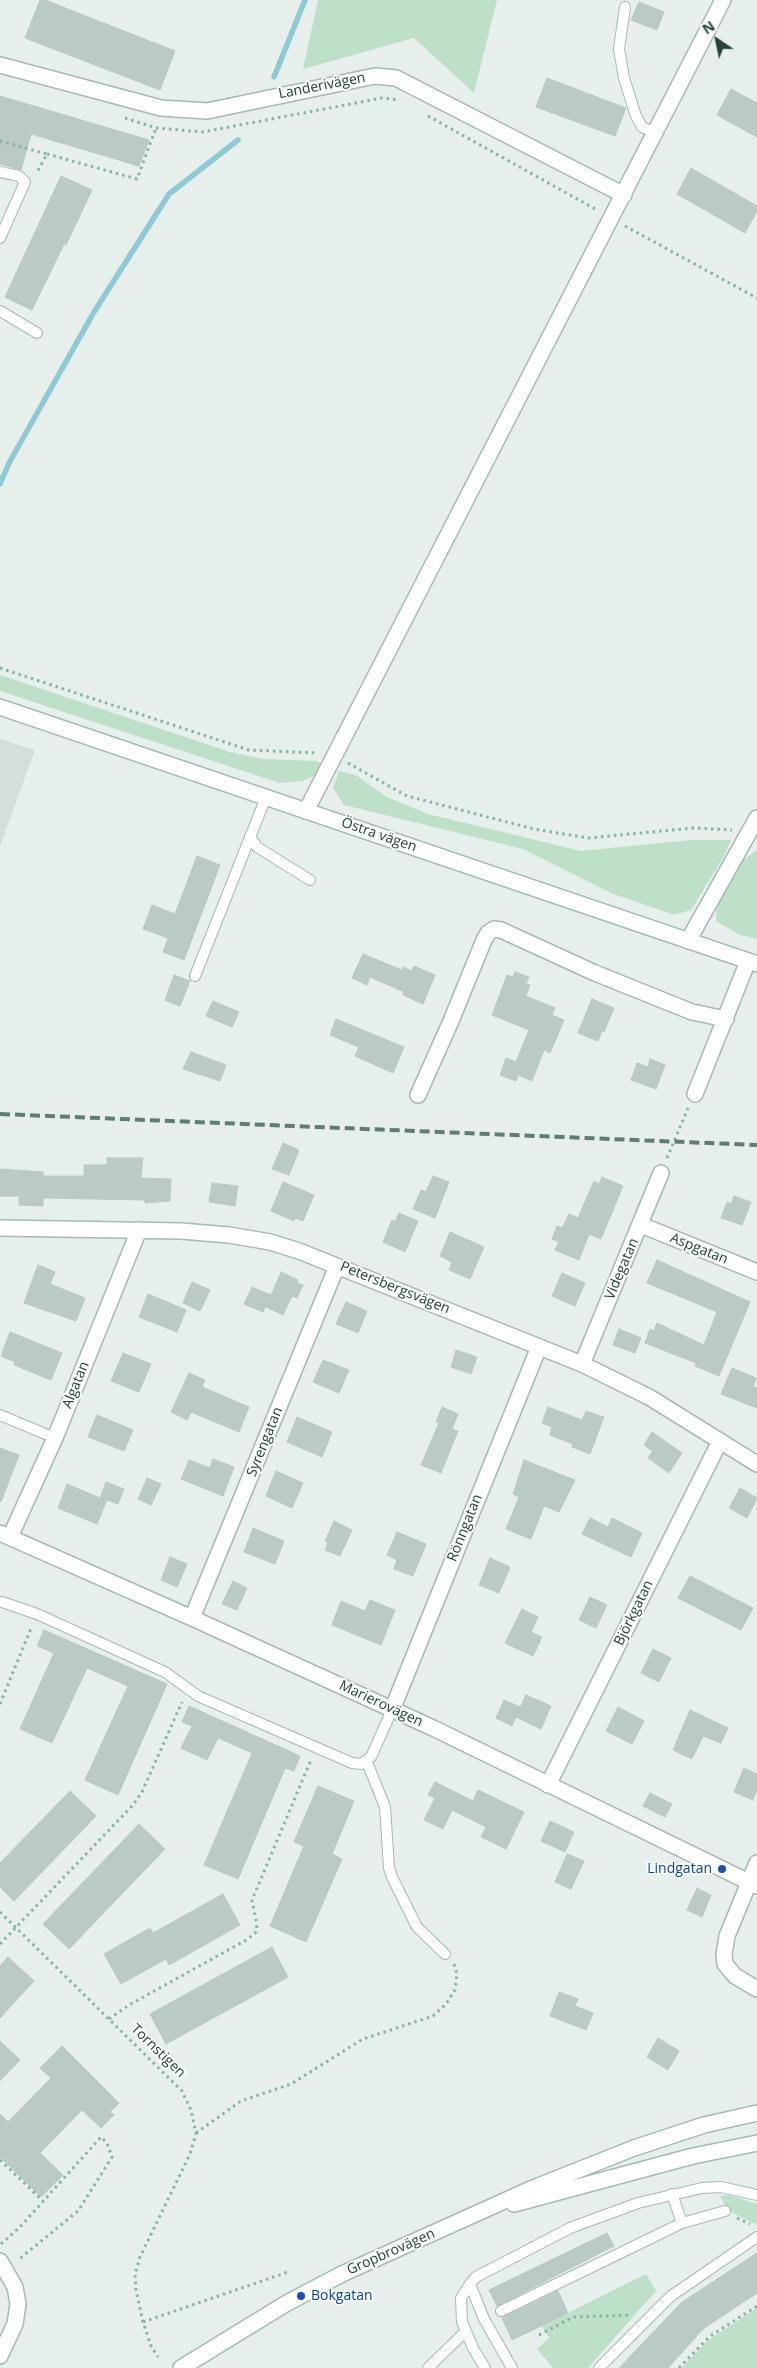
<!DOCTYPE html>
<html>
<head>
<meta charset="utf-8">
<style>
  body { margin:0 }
  #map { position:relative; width:757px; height:2368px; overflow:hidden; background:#e6efeb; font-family:"Open Sans",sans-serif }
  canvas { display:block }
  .north { position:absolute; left:692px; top:15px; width:50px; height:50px; -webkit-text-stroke:4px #f7fbf9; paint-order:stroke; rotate:326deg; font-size:14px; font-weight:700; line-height:20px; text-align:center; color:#24423a }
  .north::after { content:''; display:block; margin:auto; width:18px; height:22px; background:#24423a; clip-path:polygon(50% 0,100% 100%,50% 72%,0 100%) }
</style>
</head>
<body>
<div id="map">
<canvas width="757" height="2368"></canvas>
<div class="north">N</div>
</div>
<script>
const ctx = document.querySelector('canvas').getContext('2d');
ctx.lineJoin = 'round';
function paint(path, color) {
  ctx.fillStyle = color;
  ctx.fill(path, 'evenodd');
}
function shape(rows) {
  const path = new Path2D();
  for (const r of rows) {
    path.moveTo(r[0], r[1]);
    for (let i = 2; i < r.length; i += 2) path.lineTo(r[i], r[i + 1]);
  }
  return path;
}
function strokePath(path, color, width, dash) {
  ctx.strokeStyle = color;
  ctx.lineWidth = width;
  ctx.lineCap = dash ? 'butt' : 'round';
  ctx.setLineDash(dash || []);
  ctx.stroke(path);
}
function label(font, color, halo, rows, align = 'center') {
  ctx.font = font + ' "Open Sans",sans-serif';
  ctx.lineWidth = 4;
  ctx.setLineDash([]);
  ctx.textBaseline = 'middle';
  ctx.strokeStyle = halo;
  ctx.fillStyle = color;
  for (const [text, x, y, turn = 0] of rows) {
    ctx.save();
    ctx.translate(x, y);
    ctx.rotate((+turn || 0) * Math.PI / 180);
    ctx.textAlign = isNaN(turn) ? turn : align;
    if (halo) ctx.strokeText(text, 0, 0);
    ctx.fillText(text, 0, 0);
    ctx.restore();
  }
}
const built = shape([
  [0,739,35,750,0,846]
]);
const green = shape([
  [318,0,497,0,474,93,414,38,303,69],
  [0,675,230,752,263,759,316,761,323,764,316,775,303,781,280,783,0,691],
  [339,771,356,775,385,796,428,814,581,851,690,840,731,840,723,858,691,910,674,915,611,893,523,849,344,805,333,788],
  [757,850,757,939,740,935,716,921,717,895,743,860],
  [729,2195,757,2204,757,2225,727,2210,720,2196],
  [646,2274,656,2291,588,2368,553,2368,537,2349,549,2338,542,2326],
  [757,2308,757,2368,682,2368,707,2341]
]);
const stream = shape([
  [274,77,305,0],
  [0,484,9,463,94,312,169,194,238,140]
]);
const building = shape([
  [40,0,45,0,175,51,160,90,25,38,40,0],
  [639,2,664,12,657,30,631,20,639,2],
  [547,78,626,108,615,136,536,107,547,78],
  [731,89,757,103,757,137,717,115,731,89],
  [0,96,149,140,139,166,31,134,21,170,0,164,0,96],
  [691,168,757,206,757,211,745,233,677,194,691,168],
  [61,176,92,190,66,245,64,244,32,310,5,297,61,176],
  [197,856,220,865,184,960,163,952,168,938,143,929,152,905,175,914,197,856],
  [363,954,402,970,403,967,412,971,414,966,435,975,423,1004,403,995,404,992,370,977,367,985,352,978,363,954],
  [515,972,529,977,526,983,530,985,526,996,555,1008,552,1015,564,1020,550,1053,544,1050,532,1081,518,1075,516,1081,500,1075,506,1058,516,1062,529,1030,492,1015,507,975,513,977,515,972],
  [174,975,190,981,180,1006,165,1000,174,975],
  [592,999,614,1008,604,1032,602,1031,598,1041,578,1033,592,999],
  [213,1001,239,1012,232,1027,206,1016,213,1001],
  [336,1019,404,1047,393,1073,355,1056,359,1047,330,1035,336,1019],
  [191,1052,226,1065,220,1081,183,1069,191,1052],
  [650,1059,665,1065,656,1089,631,1080,637,1063,648,1067,650,1059],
  [283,1143,299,1150,289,1175,272,1169,283,1143],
  [107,1158,143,1158,141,1178,171,1179,170,1201,145,1203,145,1200,43,1198,43,1206,19,1205,19,1196,0,1196,0,1169,43,1172,43,1176,84,1176,84,1165,107,1165,107,1158],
  [433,1176,449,1182,435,1218,413,1209,421,1190,426,1192,433,1176],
  [602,1177,623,1186,601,1239,589,1234,579,1260,555,1250,559,1242,552,1239,557,1226,562,1228,569,1214,578,1218,594,1181,599,1184,602,1177],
  [283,1182,314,1195,303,1221,295,1218,294,1221,271,1211,283,1182],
  [212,1183,238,1186,235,1206,209,1202,212,1183],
  [734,1196,751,1202,742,1225,721,1218,727,1202,731,1204,734,1196],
  [399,1213,418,1221,405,1252,383,1242,392,1220,395,1222,399,1213],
  [450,1232,484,1247,470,1279,449,1270,452,1262,440,1256,450,1232],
  [657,1260,750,1302,719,1376,695,1366,696,1363,645,1343,650,1329,654,1331,657,1323,704,1345,717,1312,647,1283,657,1260],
  [38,1265,55,1272,50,1284,85,1298,76,1321,24,1303,38,1265],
  [281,1272,298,1280,297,1283,303,1285,297,1298,292,1296,283,1315,266,1307,281,1272],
  [562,1273,585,1283,575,1306,552,1296,562,1273],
  [192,1282,210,1290,200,1311,183,1303,192,1282],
  [252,1287,271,1295,263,1312,244,1304,252,1287],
  [148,1294,186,1310,177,1332,139,1317,148,1294],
  [346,1302,367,1311,358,1333,336,1324,346,1302],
  [619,1329,641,1338,635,1353,613,1345,619,1329],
  [10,1332,62,1353,51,1380,14,1365,15,1362,1,1356,10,1332],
  [456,1350,477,1357,471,1374,451,1367,456,1350],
  [123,1353,151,1364,139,1392,111,1381,123,1353],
  [323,1360,349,1370,339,1393,313,1382,323,1360],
  [732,1368,756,1378,753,1387,757,1388,757,1408,721,1394,732,1368],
  [189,1373,205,1380,202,1387,249,1407,239,1432,191,1412,187,1420,171,1412,189,1373],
  [442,1407,458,1414,452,1429,458,1431,441,1473,421,1465,439,1423,436,1422,442,1407],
  [548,1407,582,1420,586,1411,604,1417,590,1454,572,1447,573,1444,550,1435,552,1427,542,1423,548,1407],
  [97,1415,133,1430,124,1451,88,1437,97,1415],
  [297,1417,332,1432,322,1457,287,1442,297,1417],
  [652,1432,682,1453,669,1473,648,1458,653,1451,644,1445,652,1432],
  [0,1448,19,1455,1,1502,0,1501,0,1448],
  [213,1459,234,1467,223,1496,181,1479,189,1460,210,1468,213,1459],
  [524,1460,575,1480,559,1512,544,1506,531,1539,506,1529,519,1497,513,1494,524,1460],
  [276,1471,303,1483,292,1508,266,1496,276,1471],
  [147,1478,161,1484,151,1505,138,1499,147,1478],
  [106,1482,124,1489,118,1504,104,1499,107,1500,97,1524,58,1508,67,1484,100,1498,106,1482],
  [740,1488,757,1498,747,1518,729,1508,740,1488],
  [590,1518,608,1527,612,1518,642,1533,631,1557,582,1534,590,1518],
  [334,1521,352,1530,340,1556,325,1550,328,1543,325,1541,334,1521],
  [253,1528,284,1541,275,1564,244,1552,253,1528],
  [397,1532,426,1544,413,1576,394,1569,397,1560,387,1555,397,1532],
  [170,1557,187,1564,177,1587,161,1580,170,1557],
  [490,1558,510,1567,499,1593,479,1585,490,1558],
  [690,1576,753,1608,741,1630,678,1598,690,1576],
  [233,1581,247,1588,237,1610,222,1604,233,1581],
  [590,1597,607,1605,596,1628,579,1620,590,1597],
  [370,1600,395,1610,381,1645,332,1625,341,1601,365,1611,370,1600],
  [522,1609,538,1617,531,1632,542,1637,533,1656,505,1643,522,1609],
  [44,1630,167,1684,118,1795,85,1780,128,1686,87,1668,52,1743,20,1729,54,1653,37,1646,44,1630],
  [653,1649,671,1658,659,1682,641,1673,653,1649],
  [526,1695,551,1706,541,1729,516,1717,526,1695],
  [504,1700,520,1707,512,1726,496,1718,504,1700],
  [189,1706,300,1756,294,1771,285,1768,238,1879,204,1865,252,1753,218,1738,207,1760,181,1748,192,1726,182,1722,189,1706],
  [618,1707,644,1721,632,1744,606,1731,618,1707],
  [690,1710,728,1728,721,1743,703,1736,692,1759,673,1750,690,1710],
  [744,1768,757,1774,757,1789,753,1800,734,1792,744,1768],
  [435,1782,473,1801,478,1790,524,1812,506,1849,481,1837,486,1827,452,1810,443,1829,424,1820,435,1798,428,1795,435,1782],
  [318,1786,354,1801,332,1854,342,1859,306,1942,270,1926,304,1846,294,1842,318,1786],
  [70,1791,96,1816,14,1901,0,1887,0,1863,70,1791],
  [650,1793,672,1804,665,1817,643,1806,650,1793],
  [550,1821,574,1832,565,1852,541,1841,550,1821],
  [139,1824,165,1849,69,1949,43,1924,139,1824],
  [567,1854,584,1861,571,1889,555,1882,567,1854],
  [697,1888,711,1895,702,1917,687,1910,697,1888],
  [223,1894,240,1925,169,1965,166,1959,121,1984,104,1954,150,1928,153,1933,223,1894],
  [272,1947,288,1977,166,2044,150,2014,272,1947],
  [8,1957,34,1981,0,2018,0,1966,8,1957],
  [559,1992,578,1999,575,2006,593,2013,586,2030,550,2016,559,1992],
  [658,2038,679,2051,668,2070,647,2057,658,2038],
  [0,2041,20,2060,0,2081,0,2041],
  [62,2046,119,2103,110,2112,114,2115,101,2128,82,2110,40,2153,63,2175,41,2197,0,2157,0,2114,8,2122,51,2078,40,2068,62,2046],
  [607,2233,614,2246,497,2306,489,2290,607,2233],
  [757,2253,757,2293,703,2329,668,2368,619,2368,682,2302,757,2253],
  [558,2291,568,2313,512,2340,502,2318,558,2291]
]);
const path = shape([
  [428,116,597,210],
  [125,118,156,128,203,132,382,98,399,100],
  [0,141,47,154,36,174],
  [47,154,137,179,156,128],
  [625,226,757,298],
  [0,668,249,750,318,753],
  [348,763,407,796,534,829,588,838,694,828,732,830],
  [667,1158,688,1108],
  [0,1704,32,1626],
  [0,1912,182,2091,191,2110,196,2134,190,2154,140,2257,135,2274,136,2290,143,2322,151,2346,158,2357],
  [0,1944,133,1805,142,1792,182,1702],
  [109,2019,129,2005,248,1939,256,1932,257,1925,252,1900,311,1760],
  [196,2133,241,2101,291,2084,363,2039,433,2016,446,2004,455,1990,457,1974,454,1964],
  [0,2160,43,2201],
  [737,2218,750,2224],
  [1,2244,20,2227,101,2137,107,2143,112,2157,78,2211,18,2260],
  [143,2322,288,2272],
  [539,2335,573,2317,632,2315],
  [679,2368,709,2337,757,2306]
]);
const lane = shape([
  [625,7,619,49,624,78,636,116,642,127,655,133],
  [0,172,19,176,25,182,0,238],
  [0,311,37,333],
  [250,836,257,847,310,880],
  [195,976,266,797],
  [0,1415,55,1438],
  [2,1602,37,1614,165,1672,198,1696,352,1763,361,1764,371,1757,392,1710],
  [367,1762,385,1807,389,1868,392,1877,417,1927,445,1954],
  [682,2223,725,2211],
  [470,2284,461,2298,462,2322,473,2348,485,2368],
  [501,2311,682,2223,672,2194],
  [428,2368,465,2332],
  [512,2368,484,2319,470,2284,476,2277,570,2228,638,2203,702,2188,721,2187,757,2195],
  [599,2368,671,2296,757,2237]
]);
const street = shape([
  [0,65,161,108,207,111,375,76,396,78,624,195],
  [306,811,723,0],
  [688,941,757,818],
  [695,1094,748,961],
  [418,1095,451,1021,484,940,488,933,494,929,501,930,595,973,692,1012,726,1019],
  [641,1225,757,1272],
  [0,1228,181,1231,229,1235,270,1242,299,1251,582,1364,649,1397,757,1464],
  [582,1364,661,1173],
  [0,1533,192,1618,433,1728,757,1886],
  [10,1537,55,1438,139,1230],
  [192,1618,337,1266],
  [392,1710,539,1347],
  [548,1785,720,1441],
  [757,1863,727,1936,724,1954,725,1964,735,1976,757,1989],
  [0,2261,15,2287,18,2304,15,2324,0,2356]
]);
const secondary = shape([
  [0,707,757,964],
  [514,2204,693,2156,757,2143],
  [181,2368,287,2303,342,2274,533,2188,634,2148,704,2125,757,2113]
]);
const rail = shape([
  [0,1114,757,1145]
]);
const markers = [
  [722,1869,5,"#1a4fb4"],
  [301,2296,5,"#1a4fb4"]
];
const streetNames = [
  ["Landerivägen",322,86,-11],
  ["Östra vägen",379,835,19],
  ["Aspgatan",699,1249,22],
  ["Videgatan",622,1269,-67],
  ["Petersbergsvägen",395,1288,22],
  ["Algatan",76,1385,-68],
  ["Syrengatan",265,1442,-68],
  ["Rönngatan",465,1528,-68],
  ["Björkgatan",634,1613,-64],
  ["Marierovägen",381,1704,25],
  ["Tornstigen",158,2051,44],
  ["Gropbrovägen",391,2252,-24]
];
const transitNames = [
  ["Lindgatan",712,1869],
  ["Bokgatan",311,2296,"left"]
];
paint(built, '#d4dfda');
paint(green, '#bfe0c8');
strokePath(stream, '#8ec9d4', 5.5);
paint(building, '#bbcac4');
strokePath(building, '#b8c9c2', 1);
strokePath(lane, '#a8b8b2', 12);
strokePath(street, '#a8b8b2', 18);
strokePath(secondary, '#a4bbb3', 18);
strokePath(path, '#86b3a5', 3, [2.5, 4]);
strokePath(lane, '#fff', 10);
strokePath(street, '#fff', 15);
strokePath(secondary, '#fff', 15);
strokePath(rail, '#5f7d75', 4, [10, 5]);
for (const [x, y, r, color] of markers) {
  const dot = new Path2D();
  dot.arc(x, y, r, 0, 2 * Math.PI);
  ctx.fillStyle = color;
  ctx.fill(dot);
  strokePath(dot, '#f7fbf9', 2);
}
label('14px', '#24423a', '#f7fbf9', streetNames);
label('14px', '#164399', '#f7fbf9', transitNames, 'right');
</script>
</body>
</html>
